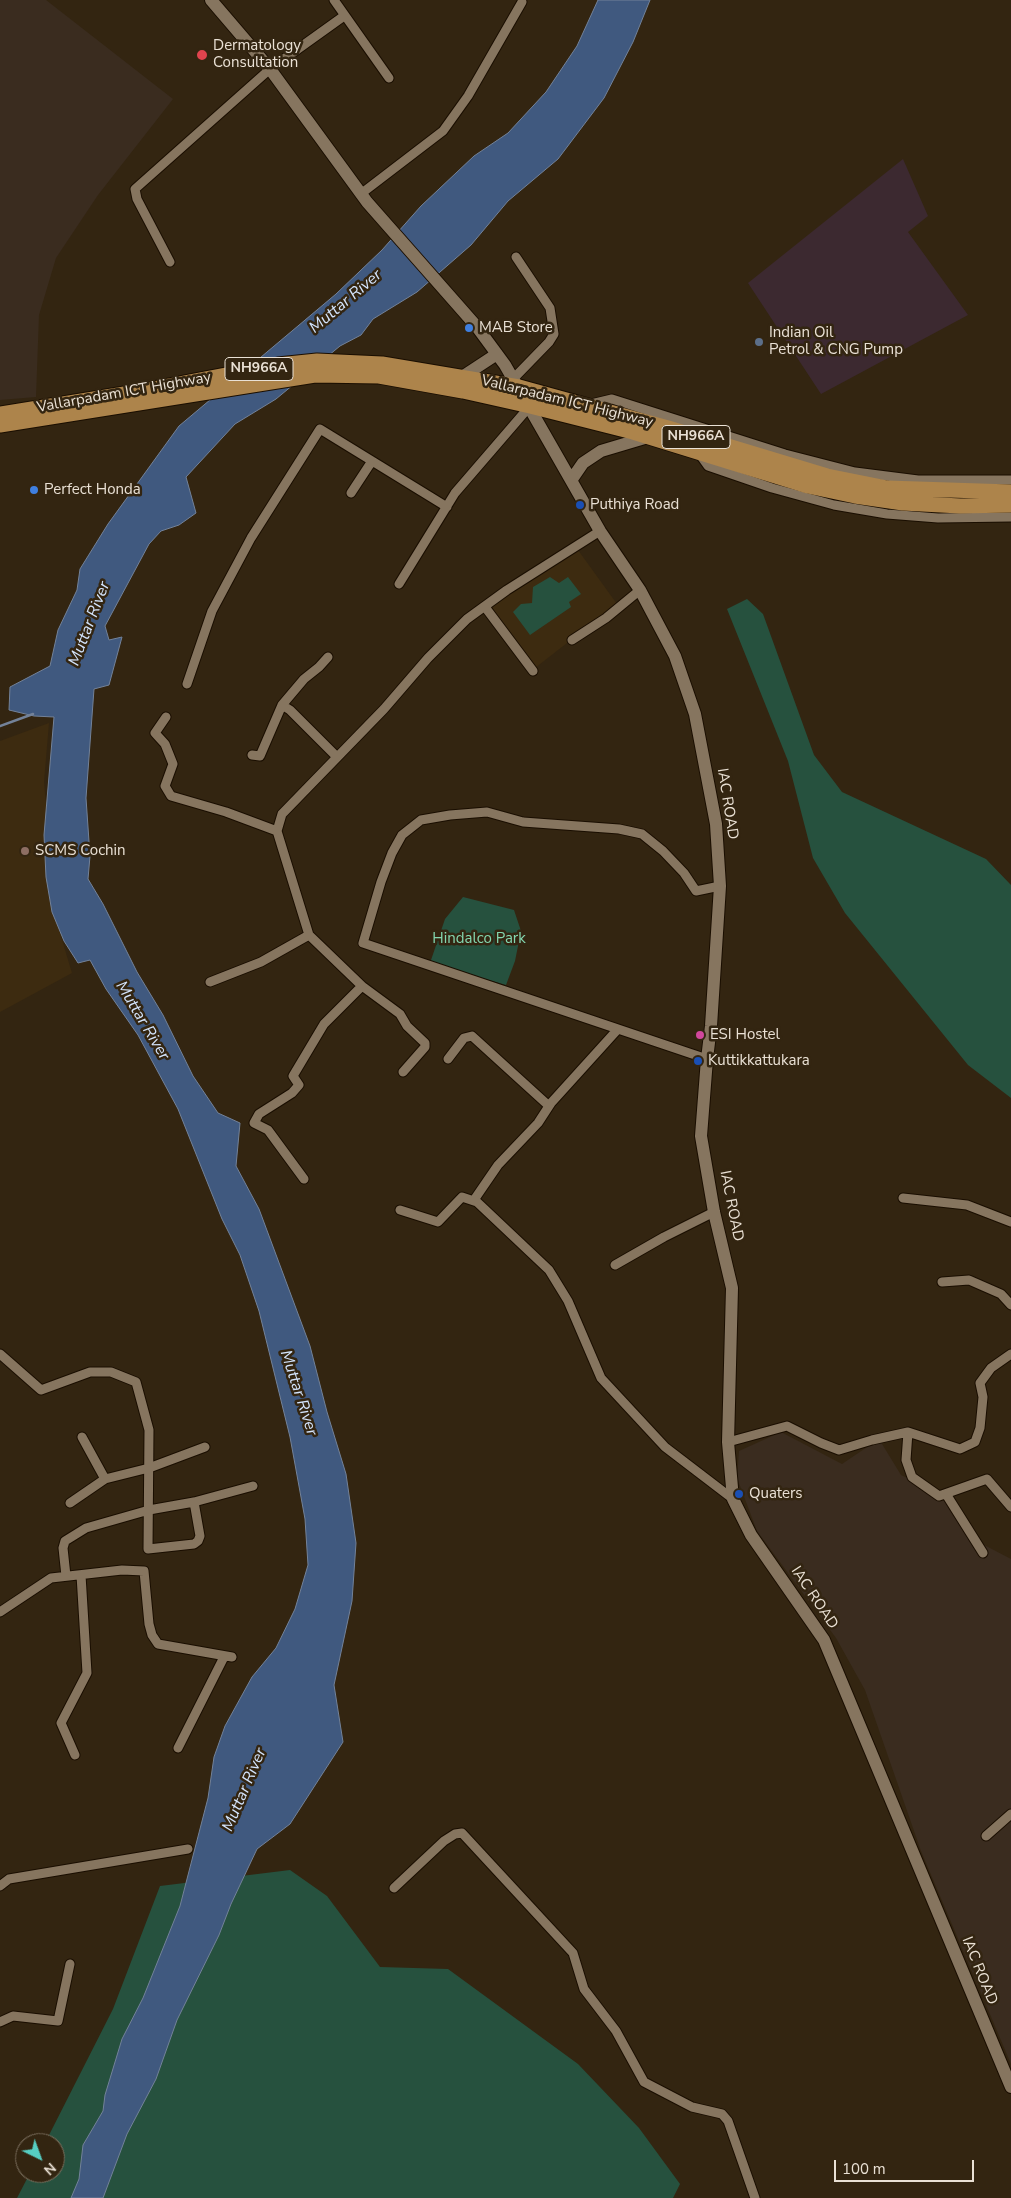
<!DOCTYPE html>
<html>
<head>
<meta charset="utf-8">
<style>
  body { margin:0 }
  #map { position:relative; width:1011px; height:2198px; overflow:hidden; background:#332511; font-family:"Nunito Sans",sans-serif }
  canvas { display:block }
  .north { position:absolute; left:15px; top:2133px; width:50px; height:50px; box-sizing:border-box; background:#332511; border:1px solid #7c705f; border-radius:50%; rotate:138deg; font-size:14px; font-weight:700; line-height:20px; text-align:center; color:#eae1d5 }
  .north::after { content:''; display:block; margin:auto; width:18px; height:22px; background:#56cec3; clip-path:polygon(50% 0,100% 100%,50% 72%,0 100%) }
  .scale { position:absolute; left:834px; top:2160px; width:140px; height:22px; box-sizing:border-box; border:2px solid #eae1d5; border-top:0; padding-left:6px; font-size:15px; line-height:18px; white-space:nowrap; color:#eae1d5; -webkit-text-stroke:4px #332511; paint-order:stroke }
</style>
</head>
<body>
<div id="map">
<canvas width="1011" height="2198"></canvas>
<div class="north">N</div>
<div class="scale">100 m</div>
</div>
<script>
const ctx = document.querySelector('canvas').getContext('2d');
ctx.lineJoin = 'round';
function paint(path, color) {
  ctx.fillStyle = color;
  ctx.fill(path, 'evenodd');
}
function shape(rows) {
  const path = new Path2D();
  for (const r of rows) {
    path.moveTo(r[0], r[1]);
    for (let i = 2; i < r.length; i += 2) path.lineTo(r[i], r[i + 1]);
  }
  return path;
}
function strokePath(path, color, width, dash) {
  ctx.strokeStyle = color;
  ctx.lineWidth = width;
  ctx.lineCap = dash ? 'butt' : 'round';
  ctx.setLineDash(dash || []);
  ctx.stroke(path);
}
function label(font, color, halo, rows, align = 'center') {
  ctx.font = font + ' "Nunito Sans",sans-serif';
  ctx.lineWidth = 5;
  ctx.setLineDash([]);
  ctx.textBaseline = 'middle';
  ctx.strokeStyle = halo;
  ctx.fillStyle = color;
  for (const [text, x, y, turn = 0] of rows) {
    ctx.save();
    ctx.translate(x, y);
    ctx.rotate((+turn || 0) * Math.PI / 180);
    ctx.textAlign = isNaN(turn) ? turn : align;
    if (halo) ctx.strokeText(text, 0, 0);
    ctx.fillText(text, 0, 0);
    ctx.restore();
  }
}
const commercial = shape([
  [903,159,928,216,908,232,968,315,821,394,748,283]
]);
const industrial = shape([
  [0,0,46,0,173,99,98,195,56,258,39,315,36,397,0,400],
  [781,1432,842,1464,879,1439,901,1475,942,1494,967,1536,1011,1559,1011,2064,921,1851,865,1690,836,1638,757,1531,737,1478,739,1451]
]);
const built = shape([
  [578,550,617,604,535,668,490,607],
  [49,723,44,782,56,920,72,973,0,1012,0,741]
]);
const green = shape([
  [550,577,559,583,568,577,581,594,569,602,571,607,530,635,513,612,521,604,532,603,533,587],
  [747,599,763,614,814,755,842,792,986,859,1011,885,1011,1098,968,1065,845,913,813,858,788,761,727,609],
  [463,897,514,910,521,931,515,961,506,985,430,963,445,919],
  [290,1870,327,1896,380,1967,448,1969,578,2064,639,2128,680,2184,673,2198,17,2198,30,2173,55,2173,55,2143,45,2143,113,2009,160,1886]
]);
const water = shape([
  [598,0,650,0,633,42,604,98,558,159,508,201,471,245,417,292,373,319,361,335,340,346,276,399,235,424,186,477,196,513,179,525,161,531,149,544,105,626,109,640,122,637,109,685,94,689,86,798,90,856,88,879,103,904,137,972,163,1015,193,1076,218,1113,240,1123,236,1166,259,1209,310,1346,327,1412,346,1474,356,1543,352,1601,334,1685,343,1742,290,1824,257,1849,231,1904,219,1935,177,2020,156,2079,127,2134,103,2198,71,2198,79,2179,83,2145,103,2111,105,2095,122,2039,143,1998,180,1906,208,1798,214,1757,225,1726,252,1677,276,1648,295,1609,308,1565,305,1519,290,1437,259,1311,240,1255,222,1219,178,1109,138,1035,106,989,90,960,78,963,64,941,52,912,46,877,44,835,54,717,34,716,9,710,10,687,50,666,58,630,77,590,80,569,108,524,179,426,336,294,382,250,421,206,474,156,508,133,546,92,577,46,598,0]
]);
const stream = shape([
  [0,726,33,714]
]);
const minor = shape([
  [334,0,389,78],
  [362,193,443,131,468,96,522,2],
  [170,262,137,199,135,189,270,69,344,16],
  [514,378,549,342,554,334,550,308,516,257],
  [591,404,612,399,785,454,855,472,918,480,1011,480],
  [698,452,708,466,772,488,834,505,887,514,938,518,1011,517],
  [351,493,372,461],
  [399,584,455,493,530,406],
  [485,607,533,671],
  [572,640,606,618,640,590],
  [187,684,212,611,251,538,320,429,447,507],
  [282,705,304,679,319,667,328,657],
  [166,717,155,733,165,744,173,764,165,786,171,796,226,812,277,831],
  [252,755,260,756,282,705,290,710,337,757],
  [210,982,261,962,309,935],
  [448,1059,464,1038,472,1036,549,1106],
  [707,1059,363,943,381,882,392,853,402,835,421,820,450,815,487,812,523,822,619,829,642,834,663,851,684,873,696,891,720,886],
  [403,1072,425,1047,425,1043,407,1026,400,1014,362,986,309,935,277,831,282,814,384,709,428,658,467,619,507,590,600,531],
  [304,1179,268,1130,254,1123,259,1114,292,1093,299,1085,293,1076,324,1024,362,986],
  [903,1198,967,1205,1011,1222],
  [474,1200,498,1165,538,1123,551,1103,618,1029],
  [400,1210,438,1222,462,1197,477,1202,549,1270,568,1301,601,1378,665,1447,733,1499],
  [615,1265,664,1237,714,1212],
  [942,1282,969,1280,1001,1294,1011,1305],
  [0,1354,41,1390,90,1372,111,1372,136,1382,149,1430,148,1549,194,1544,198,1541,200,1536,194,1502],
  [908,1432,906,1460,912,1477,939,1496,987,1479,1011,1507],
  [82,1437,105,1479],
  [728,1442,787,1426,821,1443,839,1450,872,1440,908,1432,960,1449,975,1442,980,1428,983,1397,980,1383,991,1368,1011,1354],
  [946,1494,983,1553],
  [70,1503,105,1479,149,1468,205,1447],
  [66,1576,63,1548,65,1541,86,1528,149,1510,194,1502,253,1486],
  [0,1612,51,1578,122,1570,144,1571,149,1624,152,1635,158,1644,232,1657],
  [178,1748,224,1657],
  [75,1755,61,1723,87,1673,81,1575],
  [986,1836,1011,1814],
  [0,1886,9,1879,188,1849],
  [394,1888,444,1841,455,1834,462,1833,573,1953,584,1989,616,2031,644,2082,692,2107,722,2114,728,2121,755,2198],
  [0,2022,13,2016,58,2021,70,1964]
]);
const secondary = shape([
  [211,0,270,69,367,202,477,327,505,365,600,531,640,590,675,656,695,714,716,824,720,886,711,1026,707,1059,701,1136,714,1212,732,1288,728,1442,733,1499,751,1535,824,1640,1011,2087],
  [462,377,497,354],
  [572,479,583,463,601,451,648,437]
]);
const trunk = shape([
  [0,414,137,392,278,365,317,361,382,364,519,387,668,428,827,476,887,488,1011,492],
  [0,425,315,375,379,376,463,391,530,406,633,432,808,486,855,496,903,503,960,506,1011,505]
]);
const markers = [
  [202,55,6,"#e0444e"],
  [469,328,5,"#3f7fe0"],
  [759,342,5,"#5c6f8a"],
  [34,490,5,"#3f7fe0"],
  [580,505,5,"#1a4fb4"],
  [25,851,5,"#8d6e63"],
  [700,1035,5,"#d1479c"],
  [698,1061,5,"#1a4fb4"],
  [739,1494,5,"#1a4fb4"]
];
const shields = [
  [259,369,68],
  [696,437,68]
];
const shieldNames = [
  ["NH966A",259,369],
  ["NH966A",696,437]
];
const poiNames = [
  ["Dermatology",213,46],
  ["Consultation",213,63],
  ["MAB Store",479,328],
  ["Indian Oil",769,333],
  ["Petrol & CNG Pump",769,350],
  ["Perfect Honda",44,490],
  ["Puthiya Road",590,505],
  ["SCMS Cochin",35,851],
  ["ESI Hostel",710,1035],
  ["Kuttikkattukara",708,1061],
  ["Quaters",749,1494]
];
const streetNames = [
  ["Vallarpadam ICT Highway",124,393,-10],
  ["Vallarpadam ICT Highway",567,402,14],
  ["IAC ROAD",727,804,81],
  ["IAC ROAD",731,1206,79],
  ["IAC ROAD",814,1598,56],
  ["IAC ROAD",979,1971,68]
];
const parkNames = [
  ["Hindalco Park",479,939]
];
const waterNames = [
  ["Muttar River",346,302,-40],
  ["Muttar River",90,624,-69],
  ["Muttar River",142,1021,59],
  ["Muttar River",298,1393,72],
  ["Muttar River",245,1790,-67]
];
paint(commercial, '#3c2930');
paint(industrial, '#3a2c1f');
paint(built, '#3d2b10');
paint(green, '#26513e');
paint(water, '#40597f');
strokePath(water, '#738299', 1);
strokePath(stream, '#738299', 2.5);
strokePath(minor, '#1a0e00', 11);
strokePath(secondary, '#1a0e00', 14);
strokePath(trunk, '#1a0e00', 17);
strokePath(minor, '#86755f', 9);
strokePath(secondary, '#86755f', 12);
strokePath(trunk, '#ad844b', 15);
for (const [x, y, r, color] of markers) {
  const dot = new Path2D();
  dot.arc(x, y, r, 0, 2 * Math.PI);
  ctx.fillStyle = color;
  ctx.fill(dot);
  strokePath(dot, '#332511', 2);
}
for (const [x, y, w] of shields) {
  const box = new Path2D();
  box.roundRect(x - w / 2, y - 11.5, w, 23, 4);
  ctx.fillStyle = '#332511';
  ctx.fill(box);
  strokePath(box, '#eae1d5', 1);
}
label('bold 14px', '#eae1d5', null, shieldNames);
label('15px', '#eae1d5', '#332511', poiNames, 'left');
label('15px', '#eae1d5', '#332511', streetNames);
label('15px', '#84d7b0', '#332511', parkNames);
label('italic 16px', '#d4e5fe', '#332511', waterNames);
</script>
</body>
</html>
